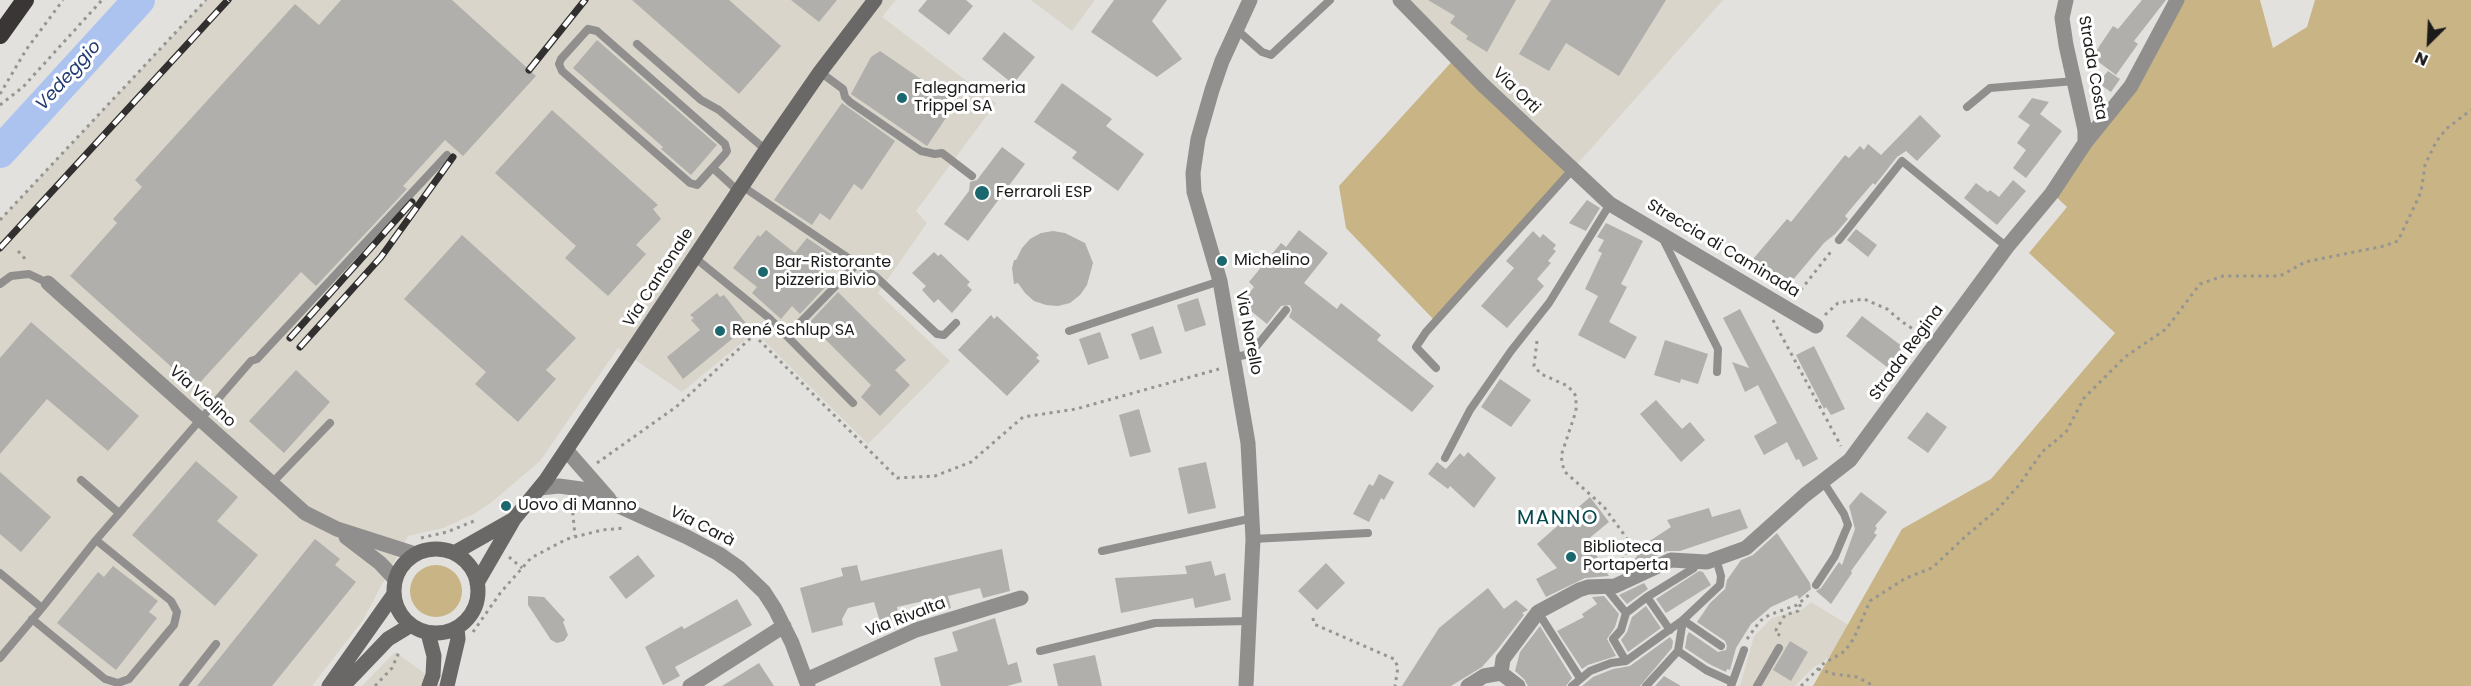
<!DOCTYPE html>
<html>
<head>
<meta charset="utf-8">
<style>
  body { margin:0 }
  #map { position:relative; width:2471px; height:686px; overflow:hidden; background:#e2e1dd; font-family:Poppins,sans-serif }
  canvas { display:block }
  .north { position:absolute; left:2399px; top:12px; width:60px; height:60px; -webkit-text-stroke:4px #fff; paint-order:stroke; rotate:204deg; font-size:16px; font-weight:700; line-height:24px; text-align:center; color:#1b1b1a }
  .north::after { content:''; display:block; margin:auto; width:21px; height:27px; background:#1b1b1a; clip-path:polygon(50% 0,100% 100%,50% 72%,0 100%) }
</style>
</head>
<body>
<div id="map">
<canvas width="2471" height="686"></canvas>
<div class="north">N</div>
</div>
<script>
const ctx = document.querySelector('canvas').getContext('2d');
ctx.lineJoin = 'round';
function paint(path, color) {
  ctx.fillStyle = color;
  ctx.fill(path, 'evenodd');
}
function shape(rows) {
  const path = new Path2D();
  for (const r of rows) {
    if (r.length === 3) {
      path.moveTo(r[0] + r[2], r[1]);
      path.arc(r[0], r[1], r[2], 0, 2 * Math.PI);
      continue;
    }
    path.moveTo(r[0], r[1]);
    for (let i = 2; i < r.length; i += 2) path.lineTo(r[i], r[i + 1]);
  }
  return path;
}
function strokePath(path, color, width, dash) {
  ctx.strokeStyle = color;
  ctx.lineWidth = width;
  ctx.lineCap = dash ? 'butt' : 'round';
  ctx.setLineDash(dash || []);
  ctx.stroke(path);
}
function label(font, color, halo, rows, align = 'center') {
  ctx.font = font + ' Poppins,sans-serif';
  ctx.lineWidth = 6;
  ctx.setLineDash([]);
  ctx.textBaseline = 'middle';
  ctx.strokeStyle = halo;
  ctx.fillStyle = color;
  for (const [text, x, y, turn = 0] of rows) {
    ctx.save();
    ctx.translate(x, y);
    ctx.rotate((+turn || 0) * Math.PI / 180);
    ctx.textAlign = isNaN(turn) ? turn : align;
    if (halo) ctx.strokeText(text, 0, 0);
    ctx.fillText(text, 0, 0);
    ctx.restore();
  }
}
const built = shape([
  [206,0,896,0,882,17,996,103,916,211,927,223,878,293,950,361,868,444,755,332,682,392,618,348,540,461,492,502,474,514,443,528,408,536,363,620,312,686,0,686,0,220],
  [1031,0,1095,0,1072,31],
  [1406,0,1723,0,1572,170],
  [1811,602,1855,629,1834,654,1813,668,1795,686,1740,686,1754,636,1772,618,1803,609],
  [395,652,442,686,362,686]
]);
const green = shape([
  [2177,0,2260,0,2273,48,2307,27,2315,0,2471,0,2471,686,1813,686,1902,529,1991,479,2115,333,2029,253,2067,207,2052,193,2131,86],
  [1456,57,1572,170,1435,321,1346,228,1339,186],
  [436,591,26]
]);
const river = shape([
  [0,152,139,0]
]);
const building = shape([
  [341,0,452,0,536,76,463,156,445,140,403,186,407,189,316,286,301,272,195,388,70,276,117,223,113,219,142,187,135,180,295,4,319,25],
  [632,0,729,0,781,46,739,94],
  [791,0,837,0,819,22],
  [927,0,966,0,973,6,949,35,918,11],
  [1114,0,1167,0,1152,21,1182,59,1157,77,1091,32],
  [1428,0,1516,0,1487,52,1466,39,1468,36,1450,23,1455,16],
  [1551,0,1666,0,1619,76,1566,43,1549,71,1519,54],
  [2142,0,2166,0,2134,41,2138,44,2116,75,2092,57,2113,26,2118,29],
  [1004,32,1035,57,1013,84,982,59],
  [597,40,717,145,691,175,661,149,663,147,573,68],
  [880,51,956,103,927,146,851,94,871,57],
  [2108,71,2120,79,2111,92,2098,83],
  [1062,83,1112,119,1106,126,1144,154,1118,191,1072,158,1077,152,1034,122],
  [2032,98,2049,102,2040,114,2062,131,2026,178,2013,168,2026,150,2017,143,2030,125,2018,117],
  [842,103,895,141,862,190,854,184,830,220,820,213,812,225,774,200],
  [552,110,658,205,653,209,661,219,636,245,646,254,608,296,565,258,576,246,495,173],
  [1920,115,1941,136,1917,161,1906,151,1897,157,1875,185,1873,183,1854,205,1845,216,1848,219,1835,234,1824,243,1792,281,1788,278,1778,290,1748,265,1787,219,1791,222,1845,155,1849,158,1860,146,1864,150,1868,144,1881,155],
  [1002,147,1025,164,968,241,944,224,969,191,970,182,977,180],
  [2013,180,2026,191,1997,225,1964,198,1976,183,1988,192,1990,190,1999,197],
  [1587,200,1600,208,1586,231,1569,223],
  [1606,223,1643,241,1621,284,1627,287,1609,322,1637,337,1625,359,1578,335,1598,296,1585,289,1602,253,1598,251,1604,240,1597,237],
  [1856,229,1877,245,1868,257,1847,240],
  [766,230,795,253,807,238,835,257,820,274,829,283,800,314,792,306,781,319,752,293,757,287,733,268,758,235,760,237],
  [1299,230,1328,253,1304,283,1337,309,1341,303,1381,335,1377,340,1434,386,1412,412,1289,317,1292,310,1290,305,1281,306,1267,324,1241,303,1254,287,1249,282,1281,243,1286,247],
  [1053,231,1065,233,1085,243,1093,263,1087,285,1080,295,1070,303,1058,306,1046,305,1034,301,1025,293,1018,283,1014,284,1012,268,1014,260,1016,260,1022,248,1030,239,1041,233],
  [1533,231,1540,238,1543,234,1556,245,1553,249,1556,251,1548,261,1551,263,1537,279,1544,286,1507,328,1481,306,1514,268,1506,261],
  [462,235,576,338,546,370,556,379,518,422,475,384,486,372,404,299],
  [934,252,938,256,941,254,970,282,967,285,972,290,952,313,938,299,934,303,922,290,926,286,912,273],
  [838,292,906,360,895,370,910,385,880,416,861,397,871,385,809,323],
  [717,293,720,297,724,295,748,326,683,379,667,357,700,330,691,320,694,318,690,315],
  [1198,298,1206,325,1185,332,1177,305],
  [1740,309,1818,459,1803,467,1799,459,1796,460,1787,442,1764,455,1754,436,1777,423,1758,385,1745,392,1732,362,1749,368,1723,318],
  [991,315,994,319,997,316,1039,355,1036,358,1040,361,1007,396,958,350],
  [1862,316,1903,347,1887,367,1846,336],
  [31,322,139,416,108,451,47,399,0,454,0,358],
  [1153,326,1162,353,1140,360,1131,334],
  [1100,332,1109,358,1088,365,1079,339],
  [1665,340,1708,354,1698,384,1681,379,1680,383,1654,375],
  [1814,346,1845,409,1831,415,1826,407,1824,409,1796,355],
  [296,370,330,402,284,453,249,421],
  [1500,379,1531,400,1511,427,1481,407],
  [1656,400,1682,429,1690,422,1705,440,1681,462,1640,414],
  [1139,409,1151,452,1130,457,1119,415],
  [1927,412,1947,427,1928,453,1907,438],
  [1468,452,1496,478,1474,508,1450,486,1448,489,1428,474,1437,462,1446,469,1460,453,1464,457],
  [196,461,238,497,217,521,258,555,215,606,132,535],
  [1206,462,1216,508,1188,514,1178,468],
  [0,472,51,517,21,552,0,534],
  [1379,474,1394,482,1384,500,1381,498,1369,522,1353,514,1369,484,1373,486],
  [1861,492,1887,512,1875,526,1877,528,1874,533,1877,535,1851,571,1852,573,1831,604,1816,591,1821,588,1839,562,1842,565,1855,529,1849,506],
  [1590,497,1609,522,1587,540,1609,576,1585,578,1546,597,1536,579,1557,568,1537,544],
  [1709,508,1712,517,1740,509,1748,528,1680,551,1667,551,1628,569,1645,544,1671,527,1667,520],
  [1777,533,1810,583,1811,589,1799,599,1797,595,1771,607,1751,624,1736,648,1730,670,1727,669,1726,672,1709,664,1685,648,1687,636,1689,632,1718,652,1726,650,1727,646,1725,641,1697,622,1710,603,1725,589,1727,580,1741,560,1753,555],
  [315,539,340,559,335,565,356,582,272,686,197,686],
  [1002,549,1010,591,983,598,980,588,948,596,951,608,931,613,928,600,897,607,899,619,880,622,874,602,848,608,842,619,843,625,812,633,800,588,843,576,841,568,857,565,861,581],
  [638,555,655,576,626,599,609,577],
  [1211,561,1215,576,1225,573,1231,600,1195,608,1193,598,1121,613,1115,578,1187,574,1185,566],
  [1326,563,1345,583,1317,610,1298,591],
  [113,566,158,601,149,612,157,618,116,670,57,623,98,572,104,577],
  [1699,571,1703,572,1711,585,1666,613,1656,599],
  [1644,583,1648,589,1627,604,1619,595],
  [1488,588,1504,609,1516,600,1528,610,1522,613,1524,615,1497,650,1482,667,1451,686,1402,686,1439,628],
  [528,596,544,597,565,620,563,622,568,635,564,641,557,643,551,640,528,605],
  [1604,596,1619,614,1615,627,1607,639,1616,656,1588,665,1582,669,1557,631,1584,617,1582,614,1597,604,1592,597],
  [737,599,752,625,675,667,680,676,663,685,645,647,682,626,684,629],
  [1646,606,1661,628,1628,652,1621,640,1627,632,1632,617],
  [995,618,1008,665,1017,662,1022,682,1007,686,941,686,934,658,958,651,952,632],
  [1540,626,1572,678,1566,686,1528,686,1524,679,1515,671,1520,652],
  [1670,637,1673,641,1672,648,1640,686,1582,686,1593,677,1613,669,1630,666],
  [1790,641,1808,652,1791,681,1773,670],
  [1095,655,1102,686,1058,686,1053,664],
  [759,663,774,686,722,686],
  [1664,676,1681,686,1655,686]
]);
const path = shape([
  [0,94,26,50,63,0],
  [0,105,23,87,102,0],
  [0,220,206,0],
  [18,251,27,261],
  [1796,296,1833,249],
  [1825,315,1838,303,1864,299,1887,309,1901,321,1922,335],
  [1773,320,1841,446],
  [1537,341,1534,366,1541,374,1568,386,1576,396,1576,411,1561,456,1564,471,1604,507,1628,540,1627,555,1614,567],
  [597,463,676,407,754,335,897,478,935,476,971,462,1023,417,1076,409,1219,369],
  [572,505,575,536],
  [421,538,447,532,474,521],
  [509,557,522,568],
  [1313,618,1314,624,1394,659,1398,667,1395,686],
  [473,632,501,592,531,558,567,539,602,530,625,528],
  [1778,636,1780,633,1776,630,1785,615,1798,611,1801,607,1799,604],
  [1747,639,1760,621,1769,615,1797,605,1810,594],
  [1818,669,1834,674,1857,677,1874,686],
  [375,686,392,668,399,652],
  [1801,686,1823,664,1845,651,1854,638,1870,601,1906,578,1932,568,1967,535,1998,509,2019,485,2042,452,2066,432,2084,398,2125,357,2166,329,2200,284,2223,276,2280,276,2305,262,2384,246,2398,241,2421,192,2425,165,2436,142,2446,129,2471,110]
]);
const service = shape([
  [588,29,597,31,725,144,727,151,725,154,697,185,690,183,562,71,559,64,561,59,588,29],
  [1236,29,1262,52,1271,55,1330,0],
  [637,44,701,100,719,110,766,150],
  [820,72,843,89,845,97,850,102,921,151,935,154,942,153,972,176],
  [1967,107,1990,88,2075,81],
  [713,168,738,191],
  [742,186,875,276,937,334,944,335,956,323],
  [1663,239,1718,349,1717,372],
  [1839,240,1902,161,2007,247],
  [694,257,769,318,853,403],
  [0,284,11,276,29,274,48,283],
  [1069,331,1220,281],
  [787,336,857,264],
  [1235,357,1245,355,1255,348,1286,310],
  [1436,368,1416,347,1426,332,1572,170],
  [1445,458,1470,410,1511,351,1549,303,1610,204],
  [81,480,119,513],
  [271,484,330,423],
  [1253,539,1368,533],
  [1102,551,1253,518],
  [0,573,42,608,96,540,251,361,257,359,447,155],
  [1816,585,1835,556,1848,525,1844,514,1822,480],
  [1605,587,1626,613,1621,630,1613,639,1626,661],
  [1647,597,1670,630],
  [1538,612,1580,678],
  [1626,613,1647,597,1694,568,1696,561],
  [32,619,105,679,118,683,129,679,174,625,177,612,171,601,96,540],
  [1683,620,1721,646],
  [1040,651,1155,623,1249,621],
  [1678,651,1706,670,1732,682],
  [0,658,42,608],
  [183,686,216,644],
  [1572,686,1590,671,1611,663,1626,661,1683,620,1720,585,1721,576,1716,559],
  [1646,686,1678,651,1683,620],
  [1731,686,1744,650],
  [1757,686,1779,648]
]);
const minor = shape([
  [1400,0,1483,85,1610,204,1816,326],
  [2066,0,2062,18,2066,45,2085,130,2085,143],
  [48,283,305,513,337,529,415,554],
  [567,451,609,499],
  [540,488,559,486,581,489,687,537,719,554,739,568,764,592,775,609,792,643,808,686],
  [346,537,380,563,395,579],
  [1501,673,1518,686],
  [806,680,916,630,1021,598],
  [690,686,784,626],
  [1246,686,1253,539,1248,443,1220,281,1194,192,1193,173,1198,139,1212,90,1222,61,1250,0],
  [1468,686,1484,676,1501,673,1503,659,1538,612,1579,590,1588,587,1615,586,1671,560,1707,562,1746,548,1805,495,1850,460,2007,247,2052,193,2085,143,2131,86,2177,0]
]);
const secondary = shape([
  [436,591,42],
  [454,553,514,519,546,480,766,150,820,72,875,0],
  [477,583,514,519],
  [428,633,434,656,433,675,429,686],
  [329,686,394,594],
  [343,686,388,639,411,625],
  [447,686,458,639,457,628]
]);
const motorway = shape([
  [0,35,25,0]
]);
const rail = shape([
  [529,70,585,0],
  [0,248,228,0],
  [290,338,412,202],
  [300,347,381,257,453,157]
]);
const markers = [
  [902,98,6,"#1a676e"],
  [982,193,8,"#1a676e"],
  [1222,261,6,"#1a676e"],
  [763,272,6,"#1a676e"],
  [720,331,6,"#1a676e"],
  [506,506,6,"#1a676e"],
  [1571,557,6,"#1a676e"]
];
const streetNames = [
  ["Strada Costa",2092,68,80],
  ["Via Orti",1516,91,44],
  ["Streccia di Caminada",1723,249,31],
  ["Via Cantonale",659,278,-57],
  ["Via Norello",1248,333,79],
  ["Strada Regina",1907,353,-54],
  ["Via Violino",202,397,42],
  ["Via Carà",702,527,27],
  ["Via Rivalta",906,618,-21]
];
const poiNames = [
  ["Falegnameria",914,89],
  ["Trippel SA",914,107],
  ["Ferraroli ESP",996,193],
  ["Michelino",1234,261],
  ["Bar-Ristorante",775,263],
  ["pizzeria Bivio",775,281],
  ["René Schlup SA",732,331],
  ["Uovo di Manno",518,506],
  ["Biblioteca",1583,548],
  ["Portaperta",1583,566]
];
const waterNames = [
  ["Vedeggio",69,76,-48]
];
const quarterNames = [
  ["MANNO",1558,519]
];
paint(built, '#d9d5ca');
paint(green, '#c9b485');
strokePath(river, '#acc3f0', 32);
paint(building, '#b0afab');
strokePath(path, '#959592', 3, [3, 4.5]);
strokePath(service, '#908f8e', 8);
strokePath(minor, '#908f8e', 15);
strokePath(secondary, '#6a6867', 15);
strokePath(motorway, '#393635', 18);
strokePath(rail, '#31302f', 7);
strokePath(rail, '#fff', 4.5, [14]);
for (const [x, y, r, color] of markers) {
  const dot = new Path2D();
  dot.arc(x, y, r, 0, 2 * Math.PI);
  ctx.fillStyle = color;
  ctx.fill(dot);
  strokePath(dot, '#fff', 2);
}
label('16px', '#1b1b1a', '#fff', streetNames);
label('16px', '#1b1b1a', '#fff', poiNames, 'left');
label('italic 18px', '#233c73', '#fff', waterNames);
ctx.letterSpacing = '1.5px';
label('20px', '#06484d', '#fff', quarterNames);
ctx.letterSpacing = '0px';
</script>
</body>
</html>
